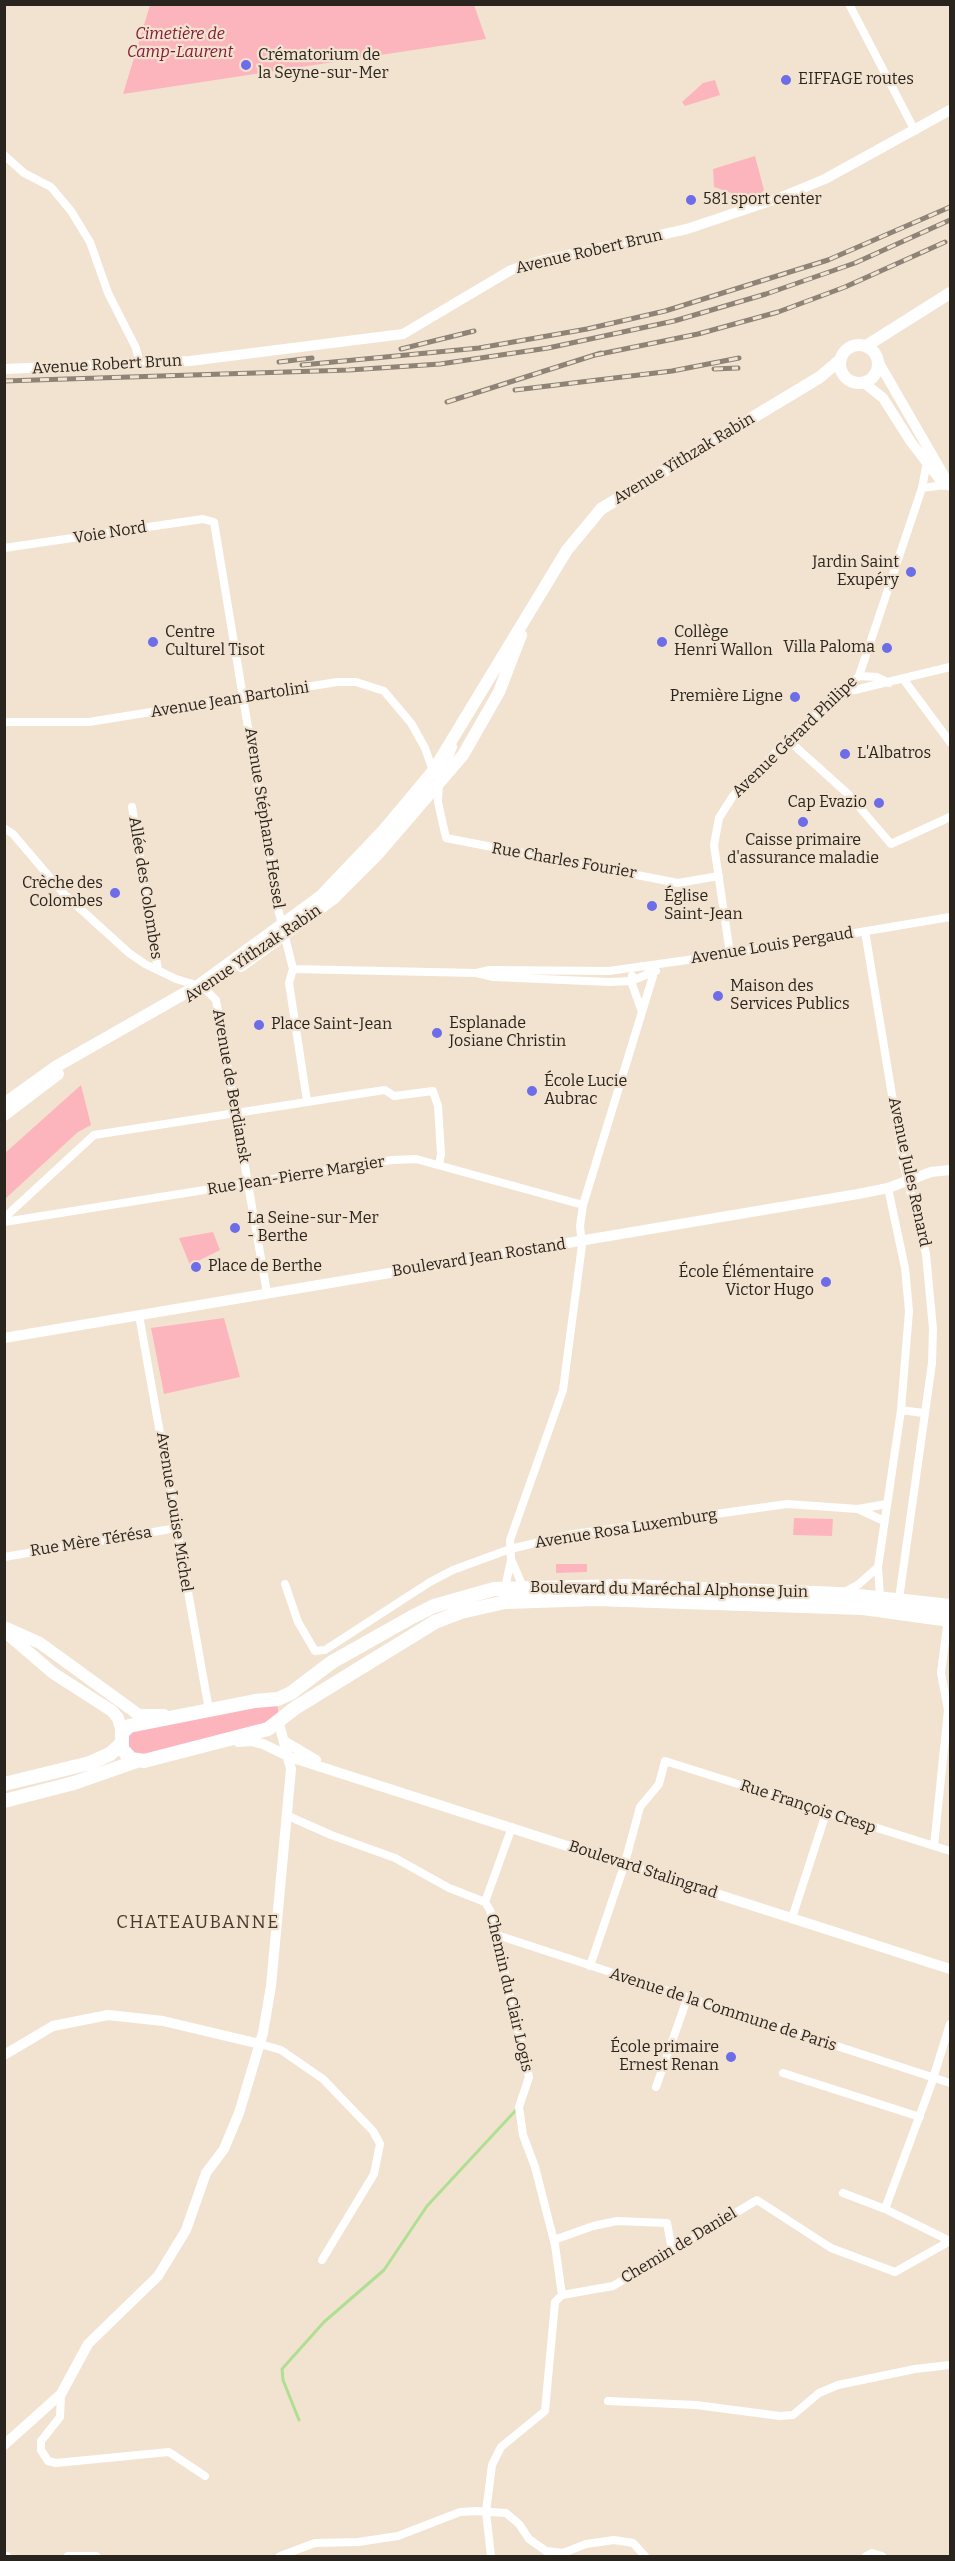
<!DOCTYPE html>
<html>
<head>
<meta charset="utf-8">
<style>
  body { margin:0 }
  #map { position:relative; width:955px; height:2561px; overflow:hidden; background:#f2e3d1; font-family:Bitter,serif }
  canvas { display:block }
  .frame { position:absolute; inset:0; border:6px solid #2a241e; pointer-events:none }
</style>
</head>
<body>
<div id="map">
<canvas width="955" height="2561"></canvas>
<div class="frame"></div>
</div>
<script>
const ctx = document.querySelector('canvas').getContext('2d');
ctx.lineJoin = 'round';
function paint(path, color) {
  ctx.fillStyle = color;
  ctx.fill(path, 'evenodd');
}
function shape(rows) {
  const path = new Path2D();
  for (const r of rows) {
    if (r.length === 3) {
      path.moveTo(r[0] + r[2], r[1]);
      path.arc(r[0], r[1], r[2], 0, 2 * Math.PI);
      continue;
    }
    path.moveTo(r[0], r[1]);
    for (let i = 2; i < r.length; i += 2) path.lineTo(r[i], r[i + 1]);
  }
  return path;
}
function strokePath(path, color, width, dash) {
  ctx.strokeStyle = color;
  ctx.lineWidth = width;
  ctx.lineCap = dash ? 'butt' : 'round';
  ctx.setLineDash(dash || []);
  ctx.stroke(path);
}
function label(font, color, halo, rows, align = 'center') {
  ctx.font = font + ' Bitter,serif';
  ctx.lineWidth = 4.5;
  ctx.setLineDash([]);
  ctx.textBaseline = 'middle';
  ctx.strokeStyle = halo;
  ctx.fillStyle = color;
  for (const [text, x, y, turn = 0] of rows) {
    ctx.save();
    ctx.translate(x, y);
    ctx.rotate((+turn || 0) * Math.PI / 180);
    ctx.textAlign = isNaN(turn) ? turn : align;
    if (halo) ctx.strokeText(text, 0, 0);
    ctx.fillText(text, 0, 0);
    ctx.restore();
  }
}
const green = shape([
  [150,5,474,5,486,39,123,94],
  [715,80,720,95,685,106,682,102,703,83],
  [755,156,764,190,754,201,714,187,713,169],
  [81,1085,91,1125,78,1132,5,1199,5,1153],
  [213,1232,220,1250,190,1265,179,1238],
  [224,1318,240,1377,164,1394,151,1328],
  [794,1518,833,1519,832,1536,793,1535],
  [556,1564,587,1564,587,1572,556,1573],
  [275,1704,278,1708,278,1720,144,1761,121,1744,122,1733]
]);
const stream = shape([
  [299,2420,283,2380,282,2369,324,2322,384,2270,427,2206,517,2109]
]);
const minor = shape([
  [849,4,915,131],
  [4,155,24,173,51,187,71,211,90,242,108,293,136,348,140,365],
  [922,488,945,485],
  [4,548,203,519,214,522,278,909,293,969,289,983,307,1101],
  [859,676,877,677,889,683],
  [904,680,950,742],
  [842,693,950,667],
  [4,722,89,722,337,682,356,682,384,691,411,723,425,748,433,771,437,774,448,772],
  [788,740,848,794,891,844,950,817],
  [453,747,439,782,438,802,446,838,678,883,719,876],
  [132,807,158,970],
  [4,828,13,834,64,894,129,953,145,964,176,979,203,987,216,1000,267,1293],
  [865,931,903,1162,926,1254,933,1329,932,1363,899,1599],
  [730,954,714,845,719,818,733,796,788,740,859,676,922,488,927,462],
  [293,969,476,973,494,977,610,982,631,981,656,971],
  [476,973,490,970,609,971,730,954,950,917],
  [632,976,631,981,642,1012],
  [4,1218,94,1135,378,1091,385,1090,394,1096,433,1091,438,1106,441,1154,439,1165],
  [4,1222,392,1160,416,1159,583,1205],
  [139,1315,209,1710],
  [901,1410,923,1413],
  [858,1509,884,1521],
  [4,1557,177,1528],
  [878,1567,880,1597],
  [285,1584,298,1622,315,1651,325,1650,430,1582,453,1570,510,1549,574,1534,787,1504,858,1509,887,1504],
  [523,1587,511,1559,510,1540,563,1390,582,1245,580,1226,583,1205,653,976,649,968,642,966],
  [505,1588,511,1560],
  [841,1594,859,1584,878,1567,901,1410,909,1311,905,1268,888,1188],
  [286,1815,331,1835,395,1858,449,1888,485,1902,490,1910,529,2077,519,2107,523,2135,535,2167,555,2245,562,2295],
  [934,1846,948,1710,941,1673,948,1618],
  [485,1902,512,1827],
  [792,1918,826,1813],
  [497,1935,950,2083],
  [590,1966,624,1866,640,1807,659,1784,665,1761,950,1851],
  [260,2044,281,2050,323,2079,373,2131,380,2144,374,2174,322,2260],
  [783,2073,920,2117],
  [656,2087,687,1999],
  [843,2193,885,2209,950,2241],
  [885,2209,931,2085,950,2024],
  [554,2240,593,2226,617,2221,667,2223,672,2250],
  [61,2394,60,2417,41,2441,41,2450,48,2461,56,2463,169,2452,205,2476],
  [608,2401,696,2405,780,2416,793,2415,819,2393,838,2385,915,2369,950,2365],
  [4,2556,7,2556],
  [68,2556,96,2556],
  [280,2556,315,2543,358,2542,398,2536,460,2512,476,2511,506,2513,519,2524,529,2539,546,2551,563,2553,586,2544,614,2540,633,2543,645,2556],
  [491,2556,486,2512,492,2465,501,2447,545,2411,555,2302,562,2295,613,2286,757,2200,831,2248,895,2272,950,2241],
  [866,2556,872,2553,882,2556]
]);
const tertiary = shape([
  [879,363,950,486],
  [4,369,190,361,403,334,511,270,537,262,687,229,779,198,825,179,950,110],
  [863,382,883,398,911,442,944,485],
  [4,1338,858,1194,888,1188,931,1172,950,1170],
  [284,1741,316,1760],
  [238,1742,251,1741,263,1744,290,1757,950,1969],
  [4,2055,53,2026,108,2015,163,2021,260,2044],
  [4,2445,61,2394,88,2344,158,2276,186,2230,206,2173,224,2149,239,2113,263,2033,271,1986,291,1769,278,1720]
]);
const secondary = shape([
  [859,364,19],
  [866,346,950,293],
  [241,966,333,899,376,856,463,755,499,692,521,635],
  [4,1104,57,1066,199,985,321,896,382,832,433,771,567,550,601,509,820,377,841,359],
  [4,1115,58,1074],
  [4,1627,40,1643,139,1715,164,1715],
  [4,1631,53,1673,112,1711,118,1718,122,1733]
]);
const primary = shape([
  [950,1606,840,1594,624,1586,494,1589,434,1606,412,1617,332,1662,291,1693,278,1699,255,1701,129,1726,122,1733,122,1749,131,1759,144,1761,268,1729,295,1708,435,1622,461,1612,505,1602,596,1599,863,1608,950,1620],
  [4,1784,90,1763,110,1754,121,1744],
  [4,1801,74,1783,137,1761]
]);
const rail = shape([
  [401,349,474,331],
  [595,355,698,334,778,312,845,287,945,242],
  [279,362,312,358],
  [302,365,479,348,587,329,665,311,828,260,950,207],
  [714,369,738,368],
  [4,381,349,370,440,364,548,348,674,321,766,294,855,263,950,220],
  [515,390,672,371,739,358],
  [447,402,601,353]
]);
const markers = [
  [246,65,6,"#6c6de7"],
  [786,80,6,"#6c6de7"],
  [691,200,6,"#6c6de7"],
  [911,572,6,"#6c6de7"],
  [153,642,6,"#6c6de7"],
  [662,642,6,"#6c6de7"],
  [887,648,6,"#6c6de7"],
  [795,697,6,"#6c6de7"],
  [845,754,6,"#6c6de7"],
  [879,803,6,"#6c6de7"],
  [803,822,6,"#6c6de7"],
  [115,893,6,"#6c6de7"],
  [652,906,6,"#6c6de7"],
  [718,996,6,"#6c6de7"],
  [259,1025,6,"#6c6de7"],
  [437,1033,6,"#6c6de7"],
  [532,1091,6,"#6c6de7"],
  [235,1228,6,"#6c6de7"],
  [196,1267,6,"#6c6de7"],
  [826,1282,6,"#6c6de7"],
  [731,2057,6,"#6c6de7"]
];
const parkNames = [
  ["Cimetière de",180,35],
  ["Camp-Laurent",180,53]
];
const poiNames = [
  ["Crématorium de",258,56],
  ["la Seyne-sur-Mer",258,74],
  ["EIFFAGE routes",798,80],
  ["581 sport center",703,200],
  ["Jardin Saint",899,563,"right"],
  ["Exupéry",899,581,"right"],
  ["Centre",165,633],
  ["Culturel Tisot",165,651],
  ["Collège",674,633],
  ["Henri Wallon",674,651],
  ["Villa Paloma",875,648,"right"],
  ["Première Ligne",783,697,"right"],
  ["L'Albatros",857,754],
  ["Cap Evazio",867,803,"right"],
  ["Caisse primaire",803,841,"center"],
  ["d'assurance maladie",803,859,"center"],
  ["Crèche des",103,884,"right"],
  ["Colombes",103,902,"right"],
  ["Église",664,897],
  ["Saint-Jean",664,915],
  ["Maison des",730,987],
  ["Services Publics",730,1005],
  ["Esplanade",449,1024],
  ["Josiane Christin",449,1042],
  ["Place Saint-Jean",271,1025],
  ["École Lucie",544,1082],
  ["Aubrac",544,1100],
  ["La Seine-sur-Mer",247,1219],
  ["- Berthe",247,1237],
  ["Place de Berthe",208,1267],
  ["École Élémentaire",814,1273,"right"],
  ["Victor Hugo",814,1291,"right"],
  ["École primaire",719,2048,"right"],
  ["Ernest Renan",719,2066,"right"]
];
const streetNames = [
  ["Avenue Robert Brun",589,252,-13],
  ["Avenue Robert Brun",107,365,-3],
  ["Avenue Yithzak Rabin",684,459,-31],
  ["Voie Nord",110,533,-9],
  ["Avenue Jean Bartolini",230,700,-9],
  ["Avenue Gérard Philipe",795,737,-44],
  ["Avenue Stéphane Hessel",264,818,81],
  ["Rue Charles Fourier",564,861,10],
  ["Allée des Colombes",145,888,81],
  ["Avenue Louis Pergaud",772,946,-9],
  ["Avenue Yithzak Rabin",253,954,-34],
  ["Avenue de Berdiansk",231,1086,80],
  ["Avenue Jules Renard",909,1172,78],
  ["Rue Jean-Pierre Margier",296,1176,-9],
  ["Boulevard Jean Rostand",479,1258,-9],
  ["Avenue Louise Michel",174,1512,81],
  ["Avenue Rosa Luxemburg",626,1529,-9],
  ["Rue Mère Térésa",91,1542,-9],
  ["Boulevard du Maréchal Alphonse Juin",669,1590,1],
  ["Rue François Cresp",808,1807,18],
  ["Boulevard Stalingrad",643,1870,18],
  ["Chemin du Clair Logis",509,1993,77],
  ["Avenue de la Commune de Paris",723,2010,18],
  ["Chemin de Daniel",679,2246,-31]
];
const neighbourhoodNames = [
  ["CHATEAUBANNE",198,1923]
];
paint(green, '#fdb5bd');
strokePath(stream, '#afdf93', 3);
strokePath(minor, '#fff', 8);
strokePath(tertiary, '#fff', 10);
strokePath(secondary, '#fff', 12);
strokePath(primary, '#fff', 14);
strokePath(rail, '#8d8377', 5);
strokePath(rail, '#f2e3d1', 3, [9]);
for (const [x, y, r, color] of markers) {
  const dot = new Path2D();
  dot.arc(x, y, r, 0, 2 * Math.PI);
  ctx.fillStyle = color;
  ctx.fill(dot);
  strokePath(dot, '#f2e3d1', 2);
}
label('italic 16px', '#851836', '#f2e3d1', parkNames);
label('16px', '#2a241e', '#f2e3d1', poiNames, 'left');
label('16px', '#2a241e', '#f2e3d1', streetNames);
ctx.letterSpacing = '1.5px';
label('18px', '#473b2d', '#f2e3d1', neighbourhoodNames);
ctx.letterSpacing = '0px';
</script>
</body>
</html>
